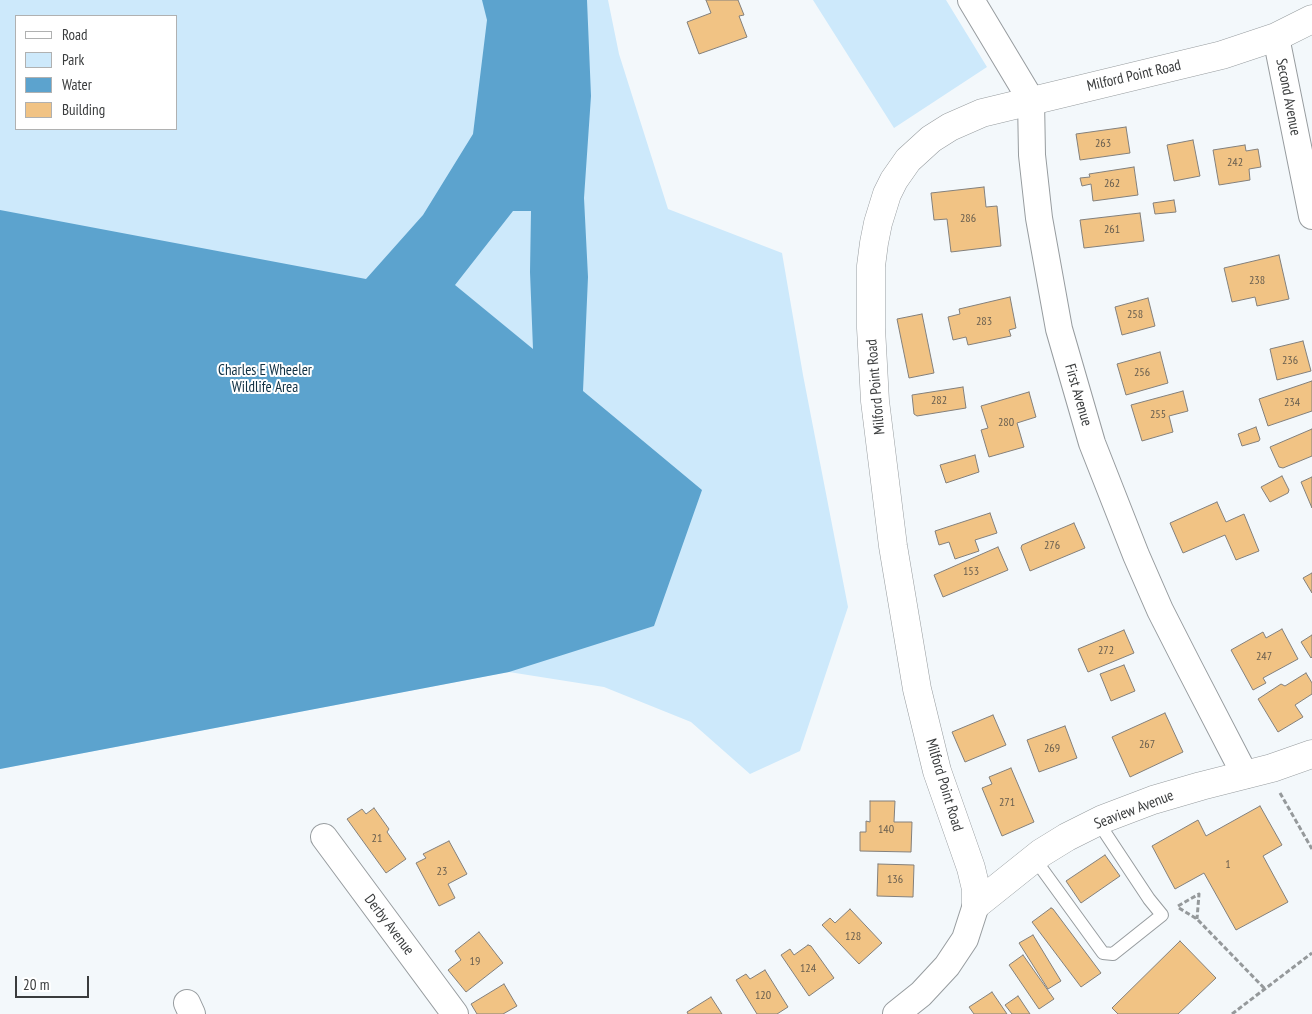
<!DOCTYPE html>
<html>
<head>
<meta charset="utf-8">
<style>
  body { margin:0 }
  #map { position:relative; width:1312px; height:1014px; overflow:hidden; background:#f3f8fb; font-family:"PT Sans Narrow",sans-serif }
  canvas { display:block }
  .legend { position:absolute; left:15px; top:15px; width:162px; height:115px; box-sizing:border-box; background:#fff; border:1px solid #b0b1b1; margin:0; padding:6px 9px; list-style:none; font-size:15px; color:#3a3c3d }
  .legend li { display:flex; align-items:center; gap:10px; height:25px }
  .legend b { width:25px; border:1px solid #b0b1b1 }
  .scale { position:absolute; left:15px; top:976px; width:74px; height:22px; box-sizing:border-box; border:2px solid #3a3c3d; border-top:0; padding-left:6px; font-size:15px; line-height:18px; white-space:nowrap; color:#3a3c3d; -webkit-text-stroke:4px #fff; paint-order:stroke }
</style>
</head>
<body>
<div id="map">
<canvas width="1312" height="1014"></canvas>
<ul class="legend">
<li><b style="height:6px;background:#fff"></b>Road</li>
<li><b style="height:14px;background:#cde9fb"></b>Park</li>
<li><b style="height:14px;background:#5ca3ce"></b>Water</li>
<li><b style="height:14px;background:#f1c384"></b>Building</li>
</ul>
<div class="scale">20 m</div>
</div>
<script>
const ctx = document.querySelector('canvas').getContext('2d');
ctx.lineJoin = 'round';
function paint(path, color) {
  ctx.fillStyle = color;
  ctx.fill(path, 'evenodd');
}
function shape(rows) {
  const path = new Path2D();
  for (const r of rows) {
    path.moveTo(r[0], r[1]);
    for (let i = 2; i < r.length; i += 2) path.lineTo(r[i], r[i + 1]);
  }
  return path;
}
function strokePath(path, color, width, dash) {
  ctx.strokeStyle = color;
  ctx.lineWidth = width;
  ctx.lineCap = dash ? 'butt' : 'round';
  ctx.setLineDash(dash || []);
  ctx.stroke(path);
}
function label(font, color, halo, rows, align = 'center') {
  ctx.font = font + ' "PT Sans Narrow",sans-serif';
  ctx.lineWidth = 4;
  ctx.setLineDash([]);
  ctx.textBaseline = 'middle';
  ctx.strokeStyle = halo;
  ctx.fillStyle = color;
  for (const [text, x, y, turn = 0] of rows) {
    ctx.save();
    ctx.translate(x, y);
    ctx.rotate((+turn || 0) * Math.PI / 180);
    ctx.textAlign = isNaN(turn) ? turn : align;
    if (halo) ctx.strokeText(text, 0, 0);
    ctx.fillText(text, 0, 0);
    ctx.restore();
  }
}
const green = shape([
  [0,0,608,0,619,54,668,209,782,253,803,375,848,607,800,751,750,774,691,722,604,687,509,672,0,769],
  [16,16,176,16,176,129,16,129],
  [813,0,946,0,987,67,894,128]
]);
const water = shape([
  [482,0,587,0,591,96,584,198,588,277,583,391,702,490,654,626,509,672,0,769,0,210,366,279,423,215,473,134,487,20],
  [513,211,531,211,530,272,533,349,455,285]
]);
const building = shape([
  [706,0,738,0,744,15,739,16,747,37,699,54,687,22,711,13,706,0],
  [1126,127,1130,153,1080,160,1076,134,1126,127],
  [1193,140,1200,176,1174,181,1167,145,1193,140],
  [1245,145,1246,151,1258,149,1261,167,1249,169,1250,180,1219,185,1213,150,1245,145],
  [1134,167,1138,195,1093,201,1091,184,1082,186,1080,178,1090,177,1089,174,1134,167],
  [984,187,986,207,997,206,1001,246,951,252,947,219,934,220,931,193,984,187],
  [1174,200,1176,212,1155,214,1153,203,1174,200],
  [1140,213,1144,241,1084,248,1080,220,1140,213],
  [1279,255,1289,299,1257,306,1255,297,1232,302,1224,268,1279,255],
  [1010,297,1016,328,1009,330,1011,336,968,345,966,337,953,340,948,317,960,314,959,309,1010,297],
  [1148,298,1155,326,1122,335,1115,307,1148,298],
  [922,314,934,373,909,378,897,319,922,314],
  [1303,341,1311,371,1277,380,1270,349,1303,341],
  [1160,352,1168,383,1126,395,1117,364,1160,352],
  [1312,381,1312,411,1268,426,1259,399,1312,381],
  [963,387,966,408,917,416,914,414,912,395,963,387],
  [1183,391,1188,411,1169,416,1173,432,1142,441,1131,405,1183,391],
  [1029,392,1036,417,1017,423,1024,447,989,457,981,430,988,428,981,406,1029,392],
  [1256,427,1260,439,1259,441,1242,446,1238,434,1256,427],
  [1312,429,1312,456,1283,468,1279,467,1270,447,1312,429],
  [975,455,979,472,946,483,940,465,975,455],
  [1282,476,1289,490,1288,493,1270,502,1261,487,1282,476],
  [1312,477,1312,508,1301,482,1312,477],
  [1217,502,1226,522,1244,514,1259,551,1236,560,1225,535,1183,553,1170,523,1217,502],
  [990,513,997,533,975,540,979,551,955,559,949,542,939,545,935,531,990,513],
  [1074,523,1085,548,1030,571,1021,548,1022,545,1074,523],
  [998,547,1008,570,943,597,934,575,998,547],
  [1312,573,1312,593,1303,578,1312,573],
  [1282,629,1298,659,1263,678,1266,683,1253,690,1231,650,1263,632,1266,638,1282,629],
  [1124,630,1134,653,1088,672,1078,649,1124,630],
  [1312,635,1312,657,1311,658,1301,642,1312,635],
  [1124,665,1135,691,1111,701,1100,674,1124,665],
  [1306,673,1312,683,1312,694,1295,705,1303,717,1278,732,1258,699,1281,684,1285,686,1306,673],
  [1165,713,1183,752,1130,777,1112,737,1165,713],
  [993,715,1006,745,965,762,952,732,993,715],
  [1065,726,1077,758,1039,772,1027,740,1065,726],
  [1011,768,1034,822,1002,836,982,788,992,784,989,777,1011,768],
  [870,801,895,801,894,822,912,822,911,852,860,851,860,832,866,832,866,821,870,822,870,801],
  [1260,806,1282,845,1263,856,1288,902,1236,930,1204,873,1175,889,1152,846,1198,820,1206,836,1260,806],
  [374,808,389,829,387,832,406,859,386,873,347,819,362,809,366,814,374,808],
  [449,841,467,874,448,884,455,898,439,906,416,863,426,858,423,854,449,841],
  [1105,855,1120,876,1081,903,1066,881,1105,855],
  [878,864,914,865,913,897,877,896,878,864],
  [1051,908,1053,909,1101,973,1081,987,1032,922,1051,908],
  [850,909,882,943,859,964,822,925,830,918,835,923,850,909],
  [479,932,503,963,466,992,448,970,461,960,455,951,479,932],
  [1033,935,1061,981,1048,989,1019,943,1033,935],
  [1180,941,1216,978,1178,1014,1118,1014,1112,1008,1180,941],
  [808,945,811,946,834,978,809,996,781,955,790,949,794,955,808,945],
  [1023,955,1054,999,1039,1009,1009,965,1023,955],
  [765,970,788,1007,777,1014,757,1014,736,980,746,974,750,979,765,970],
  [504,984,517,1006,503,1014,477,1014,471,1004,504,984],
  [992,992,1007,1014,974,1014,969,1007,992,992],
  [1018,996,1030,1014,1012,1014,1005,1005,1018,996],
  [711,997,722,1014,688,1014,687,1012,711,997]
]);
const path = shape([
  [1280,793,1312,849],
  [1178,906,1199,894,1197,919],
  [1179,908,1197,919,1265,989],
  [1232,1014,1312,953]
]);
const service = shape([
  [1034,858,1103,953,1113,954,1162,915,1149,899,1098,822]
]);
const minor = shape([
  [971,0,1031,100,1032,155,1039,218,1059,329,1092,443,1136,555,1160,610,1188,665,1245,775],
  [1276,37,1312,216],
  [324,837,455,1014],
  [187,1003,192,1014],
  [896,1014,921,994,947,966,965,939,976,905]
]);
const tertiary = shape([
  [976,905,976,889,971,868,937,771,917,689,893,546,875,401,871,328,871,266,874,243,878,223,887,194,894,180,908,160,931,139,950,127,982,113,1222,55,1276,37,1312,19],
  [976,905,1041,853,1067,837,1103,819,1153,800,1201,786,1272,768,1312,754]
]);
const numberNames = [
  ["263",1103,144],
  ["242",1235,163],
  ["262",1112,184],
  ["286",968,219],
  ["261",1112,230],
  ["238",1257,281],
  ["258",1135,315],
  ["283",984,322],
  ["236",1290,361],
  ["256",1142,373],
  ["282",939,401],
  ["234",1292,403],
  ["255",1158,415],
  ["280",1006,423],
  ["276",1052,546],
  ["153",971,572],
  ["272",1106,651],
  ["247",1264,657],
  ["267",1147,745],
  ["269",1052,749],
  ["271",1007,803],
  ["140",886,830],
  ["21",377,839],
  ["1",1228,865],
  ["23",442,872],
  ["136",895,880],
  ["128",853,937],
  ["19",475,962],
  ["124",808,969],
  ["120",763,996]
];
const streetNames = [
  ["Milford Point Road",1134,76,-13],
  ["Second Avenue",1288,97,79],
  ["Milford Point Road",876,387,-95],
  ["First Avenue",1078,395,74],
  ["Milford Point Road",944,785,73],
  ["Seaview Avenue",1134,810,-21],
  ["Derby Avenue",389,925,53]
];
const parkNames = [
  ["Charles E Wheeler",265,371],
  ["Wildlife Area",265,388]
];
paint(green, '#cde9fb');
paint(water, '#5ca3ce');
paint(building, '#f1c384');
strokePath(building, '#83807c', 1);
strokePath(service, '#979c9f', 14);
strokePath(minor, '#979c9f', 28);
strokePath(tertiary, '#979c9f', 29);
strokePath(path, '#95999b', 3, [5, 2.5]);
strokePath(service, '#fff', 12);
strokePath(minor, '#fff', 26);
strokePath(tertiary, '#fff', 28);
label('12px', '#685e4f', null, numberNames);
label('15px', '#3a3c3d', '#fff', streetNames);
label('15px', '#113144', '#fff', parkNames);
</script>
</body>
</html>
